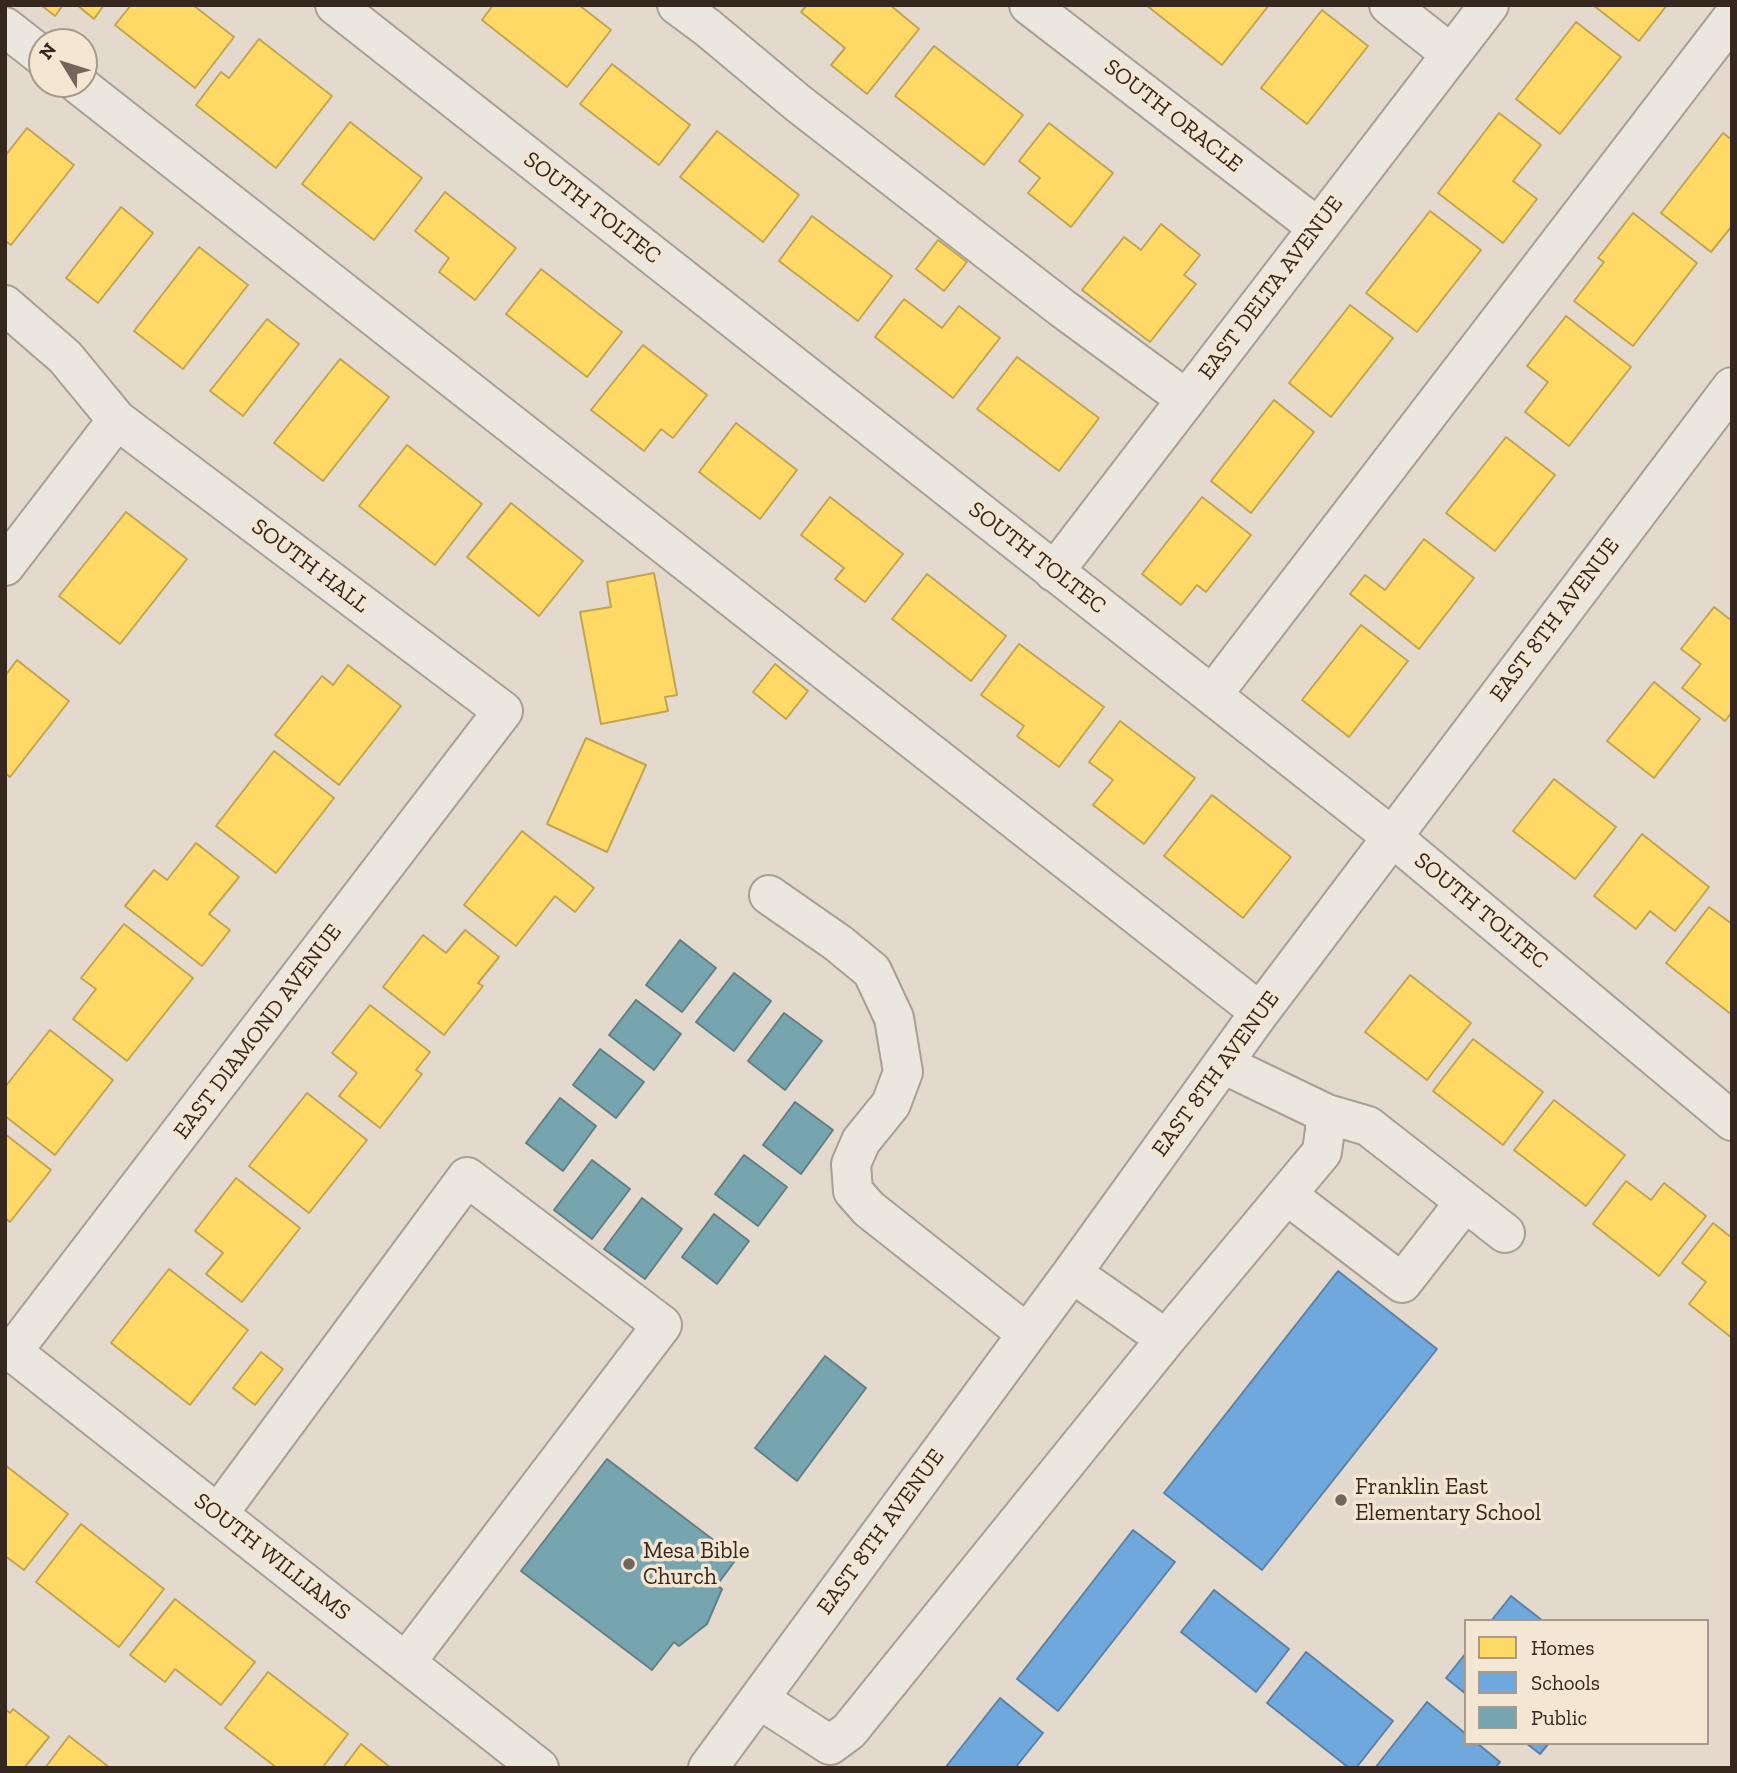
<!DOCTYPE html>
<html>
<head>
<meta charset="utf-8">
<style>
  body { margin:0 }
  #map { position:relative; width:1737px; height:1773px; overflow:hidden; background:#e3dacd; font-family:"Zilla Slab",serif }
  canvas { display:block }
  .frame { position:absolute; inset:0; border:7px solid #36271e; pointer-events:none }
  .legend { position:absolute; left:1464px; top:1619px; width:245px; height:126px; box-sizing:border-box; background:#f3e6d3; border:2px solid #a79a8b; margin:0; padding:9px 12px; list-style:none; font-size:21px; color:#36271e }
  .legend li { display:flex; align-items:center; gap:14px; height:35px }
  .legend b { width:35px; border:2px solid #a79a8b }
  .north { position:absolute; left:28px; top:28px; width:70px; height:70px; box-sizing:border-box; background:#f3e6d3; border:2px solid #a79a8b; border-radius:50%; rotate:308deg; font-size:19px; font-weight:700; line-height:28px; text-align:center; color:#36271e }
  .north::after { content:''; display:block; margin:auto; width:24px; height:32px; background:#73665b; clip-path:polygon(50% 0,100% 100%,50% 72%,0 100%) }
</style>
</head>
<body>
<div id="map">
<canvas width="1737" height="1773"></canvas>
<div class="frame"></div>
<ul class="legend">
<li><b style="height:19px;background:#ffd966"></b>Homes</li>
<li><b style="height:19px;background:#6fa8dc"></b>Schools</li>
<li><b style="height:19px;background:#76a5af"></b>Public</li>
</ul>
<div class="north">N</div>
</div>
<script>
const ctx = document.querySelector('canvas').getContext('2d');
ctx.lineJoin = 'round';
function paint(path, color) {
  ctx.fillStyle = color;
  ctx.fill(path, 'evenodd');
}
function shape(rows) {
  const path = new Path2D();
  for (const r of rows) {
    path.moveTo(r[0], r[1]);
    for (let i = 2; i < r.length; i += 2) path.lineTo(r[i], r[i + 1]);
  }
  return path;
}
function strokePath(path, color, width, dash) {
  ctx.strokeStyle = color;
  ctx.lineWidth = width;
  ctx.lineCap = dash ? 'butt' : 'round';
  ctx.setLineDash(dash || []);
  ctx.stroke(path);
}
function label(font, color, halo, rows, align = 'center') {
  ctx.font = font + ' "Zilla Slab",serif';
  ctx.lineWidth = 7;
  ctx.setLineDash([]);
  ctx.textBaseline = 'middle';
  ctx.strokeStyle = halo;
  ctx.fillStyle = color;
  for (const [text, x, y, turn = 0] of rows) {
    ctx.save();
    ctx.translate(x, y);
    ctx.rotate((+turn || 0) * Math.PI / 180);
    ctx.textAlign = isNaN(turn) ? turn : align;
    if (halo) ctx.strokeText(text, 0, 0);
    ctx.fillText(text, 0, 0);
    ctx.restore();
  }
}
const homes = shape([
  [41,5,63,5,55,16,41,5],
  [77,5,104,5,94,19,77,5],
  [131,5,193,5,234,37,195,88,115,25,131,5],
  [493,5,579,5,611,30,567,87,482,20,493,5],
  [807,5,890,5,919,29,867,94,831,65,845,48,801,12,807,5],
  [1146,5,1269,5,1222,65,1146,5],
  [1593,5,1667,5,1639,41,1593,5],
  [1322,10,1368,46,1307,124,1261,88,1322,10],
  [1576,22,1621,57,1560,134,1516,99,1576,22],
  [259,39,332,96,276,168,196,105,221,72,229,78,259,39],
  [934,46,1023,115,984,165,895,96,934,46],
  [612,64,690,125,659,165,580,104,612,64],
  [1499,113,1541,145,1513,181,1537,199,1503,243,1438,193,1499,113],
  [350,122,422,178,374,240,302,184,350,122],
  [1049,123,1113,173,1071,227,1028,193,1040,178,1019,161,1049,123],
  [27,128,74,165,11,245,5,241,5,156,27,128],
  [717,131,799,195,763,242,680,177,717,131],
  [1723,133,1732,140,1732,226,1711,252,1661,213,1723,133],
  [445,192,516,248,475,300,439,272,449,258,415,231,445,192],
  [121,207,153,233,98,303,66,278,121,207],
  [1430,211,1481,250,1417,332,1366,293,1430,211],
  [1633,213,1697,263,1633,346,1574,301,1604,262,1598,258,1633,213],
  [812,216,892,276,858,321,779,261,812,216],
  [1161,224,1200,255,1184,275,1196,284,1150,342,1082,290,1124,237,1141,250,1161,224],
  [938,240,967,262,944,291,916,269,938,240],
  [199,247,248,285,183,369,134,331,199,247],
  [541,269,622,332,587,377,506,314,541,269],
  [904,299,942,328,959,306,1000,338,953,398,875,337,904,299],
  [1350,305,1393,338,1331,417,1289,383,1350,305],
  [1566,316,1631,367,1569,446,1525,412,1548,382,1527,366,1566,316],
  [267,319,299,344,243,416,210,391,267,319],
  [643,345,707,395,673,438,661,429,644,451,591,410,643,345],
  [1017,357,1099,418,1059,471,977,409,1017,357],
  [340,359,389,397,323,481,274,443,340,359],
  [1274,400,1314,432,1251,513,1211,481,1274,400],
  [736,423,797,470,760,519,699,472,736,423],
  [1506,437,1555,475,1495,551,1446,513,1506,437],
  [407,445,482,504,435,565,359,506,407,445],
  [830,497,903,554,865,602,835,579,844,568,801,535,830,497],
  [1202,497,1251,535,1206,592,1197,585,1181,605,1142,574,1202,497],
  [511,503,583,561,539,616,467,557,511,503],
  [126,512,187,559,120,644,59,596,126,512],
  [1424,539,1474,578,1419,649,1350,594,1365,575,1385,590,1424,539],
  [654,573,677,695,665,697,668,711,601,724,580,612,611,607,607,582,654,573],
  [927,574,1006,636,971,681,892,619,927,574],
  [1714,607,1732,621,1732,712,1725,721,1682,688,1701,664,1681,649,1714,607],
  [1361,625,1408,661,1349,737,1302,700,1361,625],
  [1019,644,1104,707,1059,767,1017,736,1024,726,981,695,1019,644],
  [17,660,69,701,10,777,5,773,5,676,17,660],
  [775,664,808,691,786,719,753,692,775,664],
  [348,665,401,706,339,785,275,735,322,676,333,685,348,665],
  [1654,682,1700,719,1654,778,1607,741,1654,682],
  [1120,721,1195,778,1144,844,1093,805,1113,780,1089,762,1120,721],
  [586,738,646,765,607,852,547,824,586,738],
  [274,751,334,798,276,873,216,826,274,751],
  [1554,779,1616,827,1575,879,1513,831,1554,779],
  [1212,795,1291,857,1243,918,1164,856,1212,795],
  [522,831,594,888,575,912,555,896,516,946,464,905,522,831],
  [1642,834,1709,887,1675,931,1650,911,1636,929,1594,896,1642,834],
  [196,843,239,877,209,914,230,930,202,966,125,906,154,870,167,880,196,843],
  [1709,907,1732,924,1732,1015,1666,963,1709,907],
  [124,924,193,978,127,1061,73,1019,96,989,81,978,124,924],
  [465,930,499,957,478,983,483,986,444,1035,383,987,423,935,446,953,465,930],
  [1410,975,1471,1023,1427,1080,1365,1032,1410,975],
  [370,1005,430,1052,416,1070,422,1074,380,1128,339,1096,357,1073,332,1053,370,1005],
  [50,1030,113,1080,55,1155,5,1116,5,1087,50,1030],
  [1473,1039,1543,1092,1503,1145,1433,1091,1473,1039],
  [307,1093,367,1140,309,1213,249,1166,307,1093],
  [1554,1100,1625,1155,1586,1206,1514,1150,1554,1100],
  [5,1134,51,1170,10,1222,5,1218,5,1134],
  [236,1178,300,1228,242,1302,206,1274,223,1253,195,1231,236,1178],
  [1626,1181,1651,1200,1664,1183,1706,1216,1659,1276,1593,1224,1626,1181],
  [1713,1223,1732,1238,1732,1338,1689,1304,1706,1282,1682,1263,1713,1223],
  [169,1269,248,1330,190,1405,111,1343,169,1269],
  [261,1352,283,1369,255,1405,233,1388,261,1352],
  [5,1465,68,1514,24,1570,5,1556,5,1465],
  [81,1524,164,1589,119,1647,36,1582,81,1524],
  [175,1599,255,1662,221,1705,175,1669,165,1682,130,1655,175,1599],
  [268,1672,348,1734,322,1768,277,1768,225,1728,268,1672],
  [5,1709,10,1713,13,1709,49,1737,24,1768,5,1768,5,1709],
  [69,1736,110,1768,45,1768,69,1736],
  [361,1744,391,1768,343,1768,361,1744]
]);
const schools = shape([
  [1338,1271,1437,1349,1262,1570,1164,1493,1338,1271],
  [1133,1530,1175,1562,1058,1711,1017,1679,1133,1530],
  [1214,1590,1289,1649,1256,1692,1181,1632,1214,1590],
  [1511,1596,1543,1621,1491,1621,1511,1596],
  [1306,1652,1393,1721,1356,1768,1349,1768,1267,1703,1306,1652],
  [1466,1653,1466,1694,1446,1678,1466,1653],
  [1000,1698,1043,1733,1015,1768,945,1768,1000,1698],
  [1427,1702,1466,1734,1466,1743,1477,1743,1500,1762,1495,1768,1375,1768,1427,1702],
  [1526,1743,1549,1743,1540,1754,1526,1743]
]);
const public = shape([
  [680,940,716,968,682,1012,646,985,680,940],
  [734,973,771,1001,734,1051,696,1022,734,973],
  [636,1000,681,1034,654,1070,609,1035,636,1000],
  [784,1013,822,1041,785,1090,748,1061,784,1013],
  [600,1049,644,1082,616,1118,573,1085,600,1049],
  [560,1098,596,1126,563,1171,526,1143,560,1098],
  [795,1102,833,1130,801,1174,763,1145,795,1102],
  [744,1155,787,1187,758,1226,715,1194,744,1155],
  [592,1160,630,1189,592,1239,554,1210,592,1160],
  [642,1198,682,1229,645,1279,604,1249,642,1198],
  [714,1214,749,1241,717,1284,682,1257,714,1214],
  [825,1356,866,1388,797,1481,755,1448,825,1356],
  [607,1459,737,1558,717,1585,722,1589,707,1624,679,1646,674,1642,652,1670,521,1571,607,1459]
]);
const minor = shape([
  [335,5,1391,836,1732,1121],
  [677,5,708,28,799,104,1062,308,1186,399],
  [1029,5,1317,227],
  [1389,5,1451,54],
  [5,27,42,56],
  [78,84,1260,1012],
  [5,305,65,357,117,420,503,711,12,1352],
  [5,566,117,420],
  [1054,572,1489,5],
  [1213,694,1732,18],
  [769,895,838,943,872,971,894,1018,903,1072,891,1104,861,1141,851,1164,853,1191,869,1209,1026,1333],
  [1223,1064,1327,1114,1368,1126,1505,1233],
  [1287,1195,1402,1283,1465,1202],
  [1166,1339,1322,1152,1327,1114],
  [5,1346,539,1768],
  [218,1514,467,1177,662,1325,406,1662],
  [759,1699,830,1745,849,1731,1166,1339,1072,1273],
  [708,1768,1072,1273,1260,1012,1732,387]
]);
const markers = [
  [1341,1500,7,"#73665b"],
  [629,1564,7,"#73665b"]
];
const streetNames = [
  ["SOUTH ORACLE",1173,116,38],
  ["SOUTH TOLTEC",592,208,38],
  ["EAST DELTA AVENUE",1271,288,-53],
  ["SOUTH TOLTEC",1037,558,38],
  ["SOUTH HALL",310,566,37],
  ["EAST 8TH AVENUE",1555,620,-53],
  ["SOUTH TOLTEC",1481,911,40],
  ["EAST DIAMOND AVENUE",258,1032,-53],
  ["EAST 8TH AVENUE",1216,1074,-54],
  ["EAST 8TH AVENUE",881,1532,-54],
  ["SOUTH WILLIAMS",272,1557,38]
];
const poiNames = [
  ["Franklin East",1355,1487],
  ["Elementary School",1355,1513],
  ["Mesa Bible",643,1551],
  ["Church",643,1577]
];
paint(homes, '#ffd966');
strokePath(homes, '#c3a450', 2);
paint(schools, '#6fa8dc');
strokePath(schools, '#5e81a3', 2);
paint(public, '#76a5af');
strokePath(public, '#637f84', 2);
strokePath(minor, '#a89f96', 42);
strokePath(minor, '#ebe6de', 38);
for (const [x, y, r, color] of markers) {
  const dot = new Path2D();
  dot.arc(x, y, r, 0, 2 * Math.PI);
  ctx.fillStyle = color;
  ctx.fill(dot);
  strokePath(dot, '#f3e6d3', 2.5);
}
label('23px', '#36271e', '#f3e6d3', streetNames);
label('23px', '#36271e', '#f3e6d3', poiNames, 'left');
</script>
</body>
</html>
